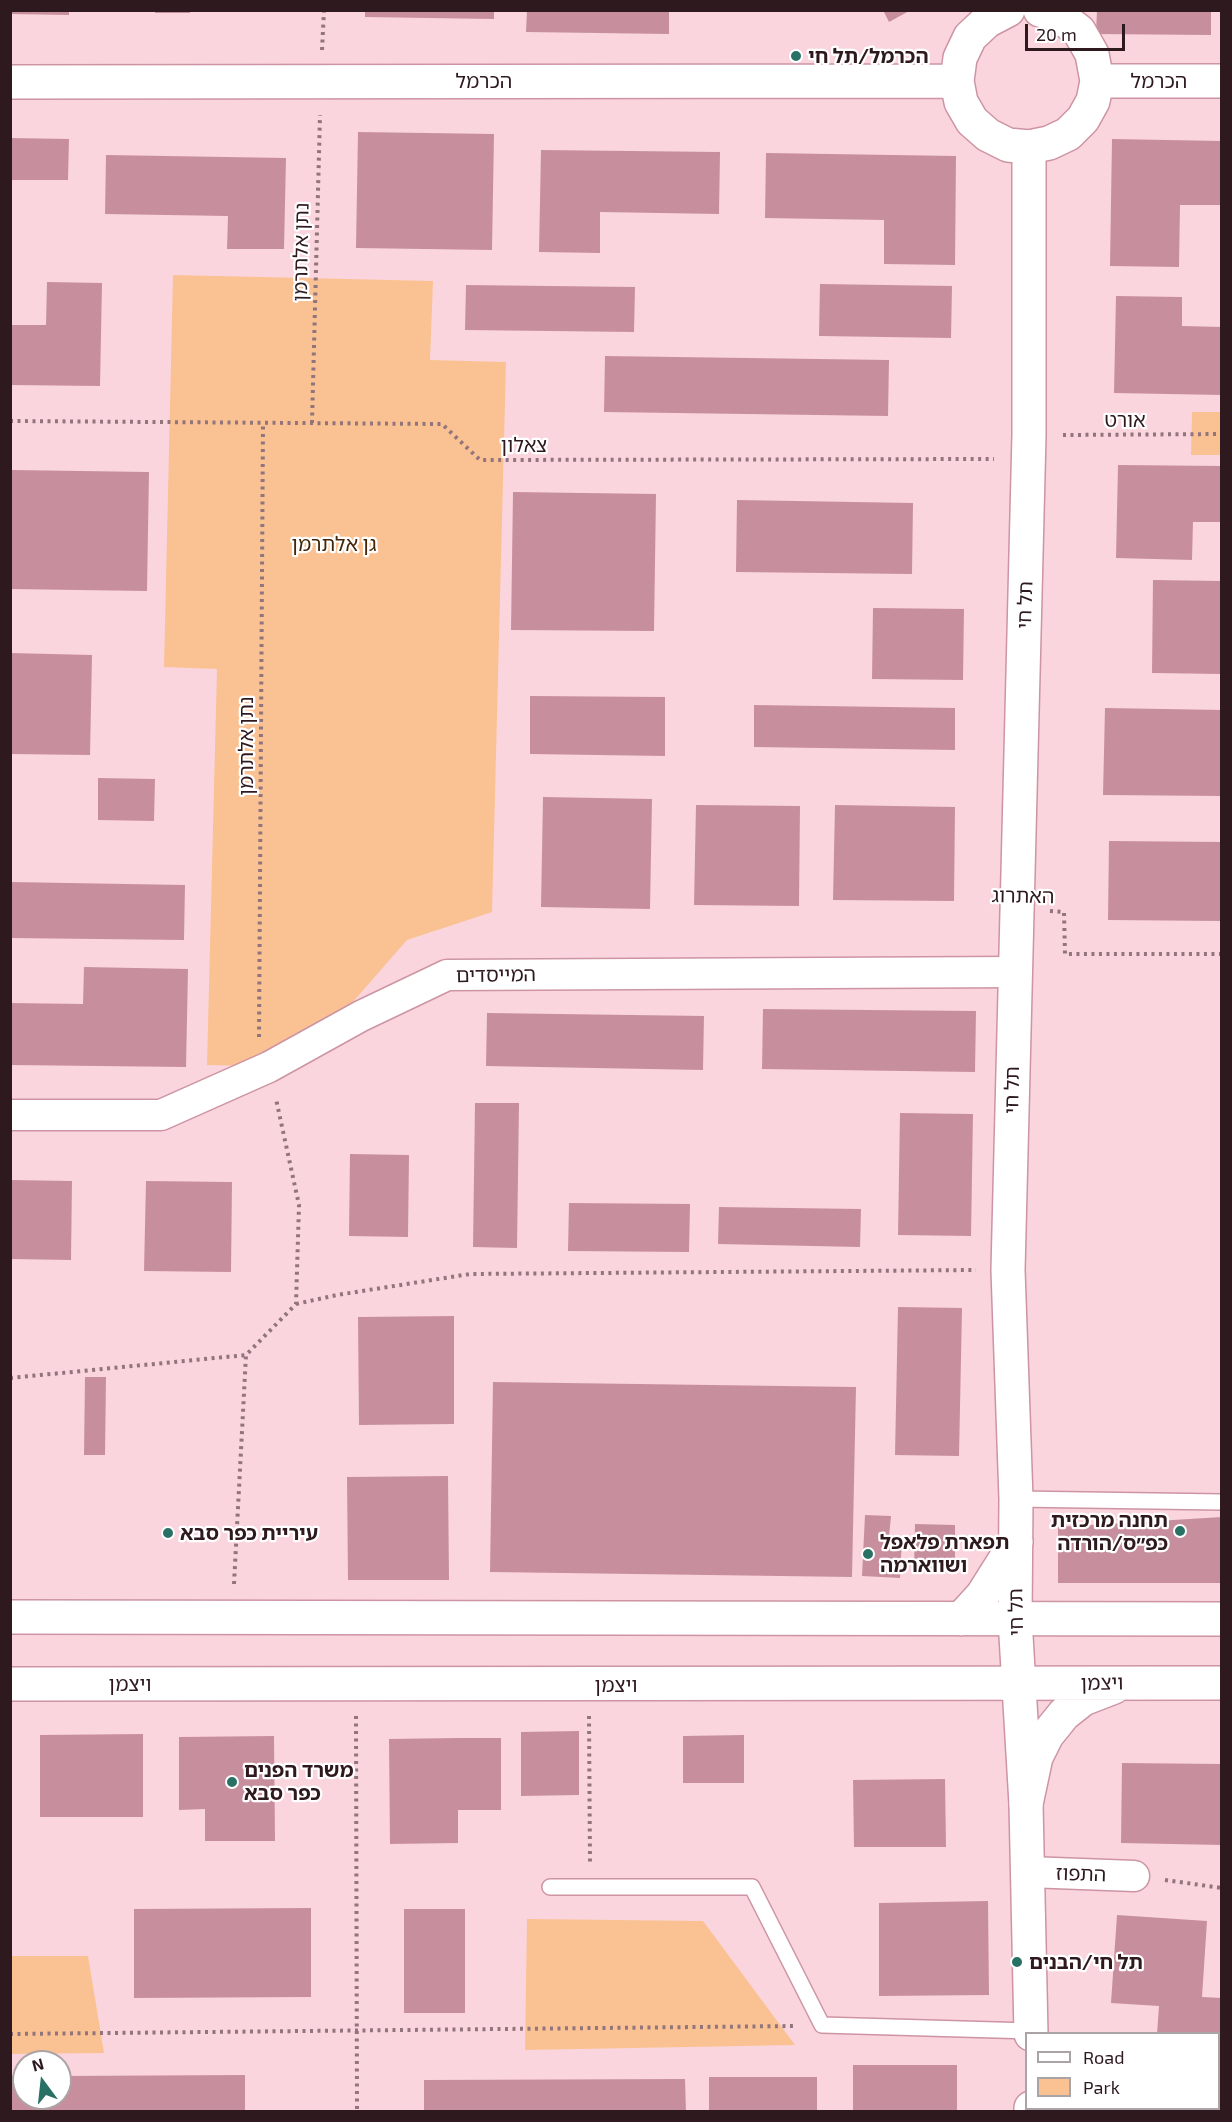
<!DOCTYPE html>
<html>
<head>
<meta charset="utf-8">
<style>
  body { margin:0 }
  #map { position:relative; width:1232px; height:2122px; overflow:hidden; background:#fad5dd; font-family:"Exo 2",sans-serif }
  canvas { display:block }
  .frame { position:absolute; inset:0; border:12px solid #2e191f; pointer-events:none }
  .legend { position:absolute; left:1025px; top:2032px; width:195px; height:78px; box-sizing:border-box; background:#fff; border:2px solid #aba3a5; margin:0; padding:8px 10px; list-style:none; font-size:18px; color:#2e191f }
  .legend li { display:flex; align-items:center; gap:12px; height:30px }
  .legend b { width:30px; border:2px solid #aba3a5 }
  .north { position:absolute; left:12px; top:2050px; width:60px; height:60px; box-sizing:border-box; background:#fff; border:2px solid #aba3a5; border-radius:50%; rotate:345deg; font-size:16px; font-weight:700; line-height:24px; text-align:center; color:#2e191f }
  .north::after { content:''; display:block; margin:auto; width:21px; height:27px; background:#297065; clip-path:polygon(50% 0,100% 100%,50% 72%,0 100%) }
  .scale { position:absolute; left:1025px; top:24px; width:100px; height:27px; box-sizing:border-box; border:3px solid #2e191f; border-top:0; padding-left:8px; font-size:18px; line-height:21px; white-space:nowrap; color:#2e191f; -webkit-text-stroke:4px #fff; paint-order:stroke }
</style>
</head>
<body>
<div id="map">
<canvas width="1232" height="2122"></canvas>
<div class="frame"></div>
<ul class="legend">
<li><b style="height:8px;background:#fff"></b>Road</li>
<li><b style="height:16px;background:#fac292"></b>Park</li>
</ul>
<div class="north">N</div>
<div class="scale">20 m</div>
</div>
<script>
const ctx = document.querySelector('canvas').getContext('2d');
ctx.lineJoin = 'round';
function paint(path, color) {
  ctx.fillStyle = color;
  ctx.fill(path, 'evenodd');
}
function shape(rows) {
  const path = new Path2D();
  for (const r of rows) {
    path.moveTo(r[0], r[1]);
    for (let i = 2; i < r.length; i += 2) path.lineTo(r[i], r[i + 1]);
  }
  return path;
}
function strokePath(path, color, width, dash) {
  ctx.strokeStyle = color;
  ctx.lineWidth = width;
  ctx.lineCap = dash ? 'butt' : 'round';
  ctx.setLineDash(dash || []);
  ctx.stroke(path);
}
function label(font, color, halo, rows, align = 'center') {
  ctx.font = font + ' "Exo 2","Noto Sans Hebrew",sans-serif';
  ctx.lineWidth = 4.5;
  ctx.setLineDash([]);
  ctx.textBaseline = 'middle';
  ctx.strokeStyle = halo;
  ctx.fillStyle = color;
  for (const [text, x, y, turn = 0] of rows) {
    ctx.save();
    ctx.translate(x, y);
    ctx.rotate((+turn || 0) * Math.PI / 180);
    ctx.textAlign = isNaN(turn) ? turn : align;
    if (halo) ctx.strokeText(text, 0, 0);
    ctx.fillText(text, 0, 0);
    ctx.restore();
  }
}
const green = shape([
  [173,275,433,281,430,360,506,362,492,912,407,940,296,1067,207,1065,217,669,164,667],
  [1192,412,1221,412,1221,455,1191,455],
  [527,1919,703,1921,795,2045,525,2050],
  [10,1956,88,1956,104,2053,11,2054]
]);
const building = shape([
  [10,10,69,10,69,15,10,14],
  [155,10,190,10,190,13,155,13],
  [365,10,494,10,494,19,365,17],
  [527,10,669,10,669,34,526,32],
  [883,10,911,10,889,22],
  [1097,10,1211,10,1211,35,1096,34],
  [358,132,494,134,492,250,356,248],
  [10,138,69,139,68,180,10,180],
  [1112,139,1222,141,1222,205,1180,205,1179,267,1110,266],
  [541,150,720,152,719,214,600,212,600,253,539,252],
  [766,153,956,156,955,265,884,264,884,220,765,218],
  [106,155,286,158,284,249,227,249,228,216,105,214],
  [47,282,102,283,100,386,10,385,10,325,46,325],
  [820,284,952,286,951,338,819,336],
  [466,285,635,287,634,332,465,330],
  [1116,296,1182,297,1182,326,1222,327,1222,395,1114,393],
  [605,356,889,360,888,416,604,412],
  [1118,465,1222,466,1222,522,1193,522,1192,560,1116,558],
  [12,470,149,472,147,591,10,589],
  [513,492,656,494,654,631,511,630],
  [737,500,913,503,912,574,736,572],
  [1153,580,1222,581,1222,674,1152,673],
  [873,608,964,609,963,680,872,679],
  [10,653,92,655,90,755,10,754],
  [530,696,665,697,665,756,530,754],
  [754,705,955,708,955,750,754,747],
  [1105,708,1222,710,1222,796,1103,795],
  [98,778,155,779,154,821,98,820],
  [543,797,652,799,650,909,541,907],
  [696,805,800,806,799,906,694,905],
  [835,805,955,807,954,901,833,900],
  [1109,841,1222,842,1222,921,1108,920],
  [10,882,185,885,184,940,10,938],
  [84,967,188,969,186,1067,10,1065,10,1003,83,1004],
  [763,1009,976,1011,975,1072,762,1069],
  [487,1013,704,1016,703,1070,486,1066],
  [475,1103,519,1103,517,1248,473,1247],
  [900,1113,973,1114,971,1236,898,1235],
  [350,1154,409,1155,408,1237,349,1236],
  [10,1180,72,1181,71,1260,10,1259],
  [146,1181,232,1182,231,1272,144,1271],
  [569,1203,690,1204,689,1252,568,1251],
  [719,1207,861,1209,860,1247,718,1244],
  [898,1307,962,1308,959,1456,895,1455],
  [454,1316,454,1424,359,1425,358,1317],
  [85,1377,106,1377,105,1455,84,1455],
  [493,1382,856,1387,852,1577,490,1572],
  [448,1476,449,1580,348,1580,347,1477],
  [865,1515,891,1516,889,1537,902,1537,900,1578,862,1576],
  [1222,1517,1222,1583,1058,1583,1058,1527],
  [915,1524,955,1525,955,1570,914,1570],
  [579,1731,579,1795,521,1796,521,1732],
  [143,1734,143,1817,40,1817,40,1735],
  [744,1735,744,1783,683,1783,683,1736],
  [274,1736,275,1841,205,1841,205,1809,179,1810,179,1737],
  [458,1738,501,1738,501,1810,458,1810,458,1843,390,1844,389,1739],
  [1122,1763,1222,1764,1222,1845,1121,1843],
  [945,1779,946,1847,854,1847,853,1780],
  [988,1901,989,1995,879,1996,879,1903],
  [311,1908,311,1997,134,1998,134,1909],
  [404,1909,465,1909,465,2013,404,2013],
  [1117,1915,1207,1921,1202,1997,1222,1998,1222,2086,1218,2086,1218,2034,1157,2034,1159,2006,1111,2003],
  [853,2065,957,2065,957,2112,853,2112],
  [245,2075,245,2112,10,2112,10,2076,24,2076,24,2098,60,2098,60,2076],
  [709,2077,817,2077,817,2112,709,2112],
  [685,2079,686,2112,424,2112,424,2080]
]);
const path = shape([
  [322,50,324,10],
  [10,421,442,424,480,460,994,459],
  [312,423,320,115],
  [1063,435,1222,434],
  [1050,911,1064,912,1065,954,1222,954],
  [259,1037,263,423],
  [296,1304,337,1295,470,1274,976,1270],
  [10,1378,246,1355],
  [234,1584,246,1355,296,1304,299,1205,276,1099],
  [356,1716,357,2112],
  [589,1716,590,1864],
  [1165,1880,1222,1888],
  [10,2034,796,2026]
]);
const service = shape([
  [1016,1499,1222,1502],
  [550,1887,752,1887,822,2025,1031,2031]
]);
const minor = shape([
  [10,1115,161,1115,269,1067,361,1016,447,975,1014,972],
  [1028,1872,1134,1876]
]);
const tertiary = shape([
  [1008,10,987,21,970,37,960,58,957,81,961,102,972,121,988,135,1008,145,1029,147,1049,143,1068,134,1083,119,1093,101,1097,81,1092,54,1079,31,1058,15,1040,10],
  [1097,81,1222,81],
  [10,82,957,81],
  [1029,147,1029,435,1008,1270,1016,1499,1015,1619,1026,1804,1031,2034],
  [1031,2108,1031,2112]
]);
const secondary = shape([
  [10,1617,1222,1619],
  [961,1619,982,1596,1016,1542],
  [10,1684,1222,1683],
  [1026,1804,1036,1757,1047,1735,1064,1714,1083,1699,1114,1687]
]);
const markers = [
  [796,56,6,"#297065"],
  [1180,1531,6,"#297065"],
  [168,1533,6,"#297065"],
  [868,1554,6,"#297065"],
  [232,1782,6,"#297065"],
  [1017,1962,6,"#297065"]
];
const poiNames = [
  ["הכרמל/תל חי",808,56],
  ["תחנה מרכזית",1168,1520,"right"],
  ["כפ״ס/הורדה",1168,1543,"right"],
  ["עיריית כפר סבא",180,1533],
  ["תפארת פלאפל",880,1542],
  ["ושווארמה",880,1565],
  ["משרד הפנים",244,1770],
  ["כפר סבא",244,1793],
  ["תל חי/הבנים",1029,1962]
];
const streetNames = [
  ["הכרמל",484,81],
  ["הכרמל",1159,81],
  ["נתן אלתרמן",301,252,-89],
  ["אורט",1125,420],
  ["צאלון",524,445],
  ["תל חי",1025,605,-88],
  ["נתן אלתרמן",246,746,-90],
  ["האתרוג",1023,896,1],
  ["המייסדים",496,975,-1],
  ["תל חי",1012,1090,-89],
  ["תל חי",1016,1612,-91],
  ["ויצמן",1102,1683,-1],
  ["ויצמן",130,1684],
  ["ויצמן",616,1685],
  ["התפוז",1081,1874,2]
];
const parkNames = [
  ["גן אלתרמן",334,544]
];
paint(green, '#fac292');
paint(building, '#c78f9d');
strokePath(service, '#cd94a3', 18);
strokePath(minor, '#cd94a3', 33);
strokePath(tertiary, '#cd94a3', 36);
strokePath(secondary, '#cd94a3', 36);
strokePath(path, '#92757c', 4, [3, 4.5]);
strokePath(service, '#fff', 15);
strokePath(minor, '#fff', 30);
strokePath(tertiary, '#fff', 33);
strokePath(secondary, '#fff', 33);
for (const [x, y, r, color] of markers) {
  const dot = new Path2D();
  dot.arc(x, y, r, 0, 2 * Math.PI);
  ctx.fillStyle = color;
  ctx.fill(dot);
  strokePath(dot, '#fff', 2);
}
label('bold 20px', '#2e191f', '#fff', poiNames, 'left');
label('20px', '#2e191f', '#fff', streetNames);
label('20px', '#432607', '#fff', parkNames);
</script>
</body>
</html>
